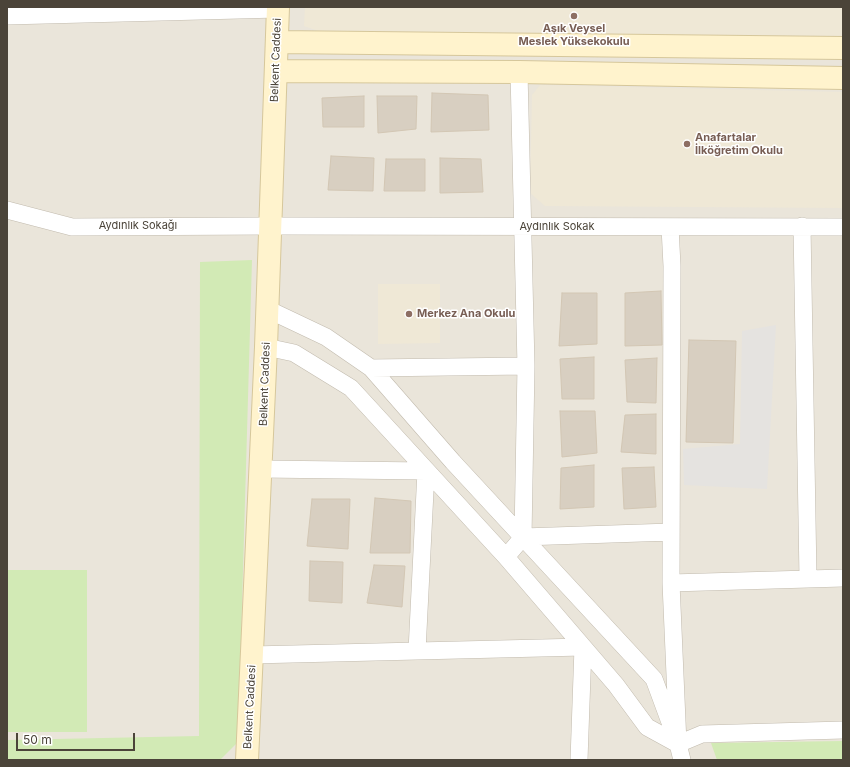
<!DOCTYPE html>
<html>
<head>
<meta charset="utf-8">
<style>
  body { margin:0 }
  #map { position:relative; width:850px; height:767px; overflow:hidden; background:#f6f3ec; font-family:Inter,sans-serif }
  canvas { display:block }
  .frame { position:absolute; inset:0; border:8px solid #4b4439; pointer-events:none }
  .scale { position:absolute; left:16px; top:733px; width:119px; height:18px; box-sizing:border-box; border:2px solid #4b4439; border-top:0; padding-left:5px; font-size:12px; line-height:14px; white-space:nowrap; color:#4b4439; -webkit-text-stroke:3px #fff; paint-order:stroke }
</style>
</head>
<body>
<div id="map">
<canvas width="850" height="767"></canvas>
<div class="frame"></div>
<div class="scale">50 m</div>
</div>
<script>
const ctx = document.querySelector('canvas').getContext('2d');
ctx.lineJoin = 'round';
function paint(path, color) {
  ctx.fillStyle = color;
  ctx.fill(path, 'evenodd');
}
function shape(rows) {
  const path = new Path2D();
  for (const r of rows) {
    path.moveTo(r[0], r[1]);
    for (let i = 2; i < r.length; i += 2) path.lineTo(r[i], r[i + 1]);
  }
  return path;
}
function strokePath(path, color, width, dash) {
  ctx.strokeStyle = color;
  ctx.lineWidth = width;
  ctx.lineCap = dash ? 'butt' : 'round';
  ctx.setLineDash(dash || []);
  ctx.stroke(path);
}
function label(font, color, halo, rows, align = 'center') {
  ctx.font = font + ' Inter,sans-serif';
  ctx.lineWidth = 3;
  ctx.setLineDash([]);
  ctx.textBaseline = 'middle';
  ctx.strokeStyle = halo;
  ctx.fillStyle = color;
  for (const [text, x, y, turn = 0] of rows) {
    ctx.save();
    ctx.translate(x, y);
    ctx.rotate((+turn || 0) * Math.PI / 180);
    ctx.textAlign = isNaN(turn) ? turn : align;
    if (halo) ctx.strokeText(text, 0, 0);
    ctx.fillText(text, 0, 0);
    ctx.restore();
  }
}
const residential = shape([
  [7,7,843,7,843,760,7,760]
]);
const education = shape([
  [305,7,843,7,843,36,327,34,304,26],
  [540,85,843,92,843,208,545,206,530,193,532,95],
  [378,284,440,284,440,343,378,344]
]);
const green = shape([
  [252,260,238,742,220,760,7,760,7,740,199,736,200,262],
  [7,570,87,570,87,732,7,732],
  [843,741,843,760,717,760,711,743]
]);
const parking = shape([
  [776,325,767,489,684,485,683,449,740,444,742,331]
]);
const building = shape([
  [432,93,488,95,489,130,431,132,432,93],
  [364,96,364,127,323,127,322,98,364,96],
  [377,96,417,96,416,129,378,133,377,96],
  [331,156,374,158,373,191,328,190,331,156],
  [440,158,481,159,483,192,440,193,440,158],
  [386,159,425,159,425,191,384,191,386,159],
  [661,291,662,345,625,346,625,293,661,291],
  [562,293,597,293,597,344,559,346,562,293],
  [689,340,736,341,733,443,686,442,689,340],
  [594,357,594,399,562,399,560,359,594,357],
  [657,358,656,403,627,402,625,360,657,358],
  [560,411,595,411,597,453,562,457,560,411],
  [656,414,656,454,621,452,625,415,656,414],
  [594,465,594,507,560,509,561,468,594,465],
  [654,467,656,507,624,509,622,468,654,467],
  [375,498,411,501,410,553,370,553,375,498],
  [312,499,350,499,348,549,307,546,312,499],
  [310,561,343,562,342,603,309,601,310,561],
  [374,565,405,566,402,607,367,603,374,565]
]);
const street = shape([
  [7,16,278,9],
  [7,210,72,227,271,226,843,227],
  [802,226,808,578],
  [670,227,672,266,671,583,678,744,682,760],
  [267,309,326,337,371,368,453,462,654,679,678,744],
  [266,347,294,353,351,388,506,557,616,685,647,727,678,744],
  [371,368,526,366],
  [261,469,426,471,417,651],
  [523,537,671,532],
  [506,557,523,537,526,366,519,72],
  [671,583,843,578],
  [252,655,583,647,579,760],
  [678,744,702,734,843,730]
]);
const secondary = shape([
  [277,42,843,48],
  [276,71,519,72,843,78],
  [247,760,266,347,278,7]
]);
const markers = [
  [574,16,4,"#8d6e63"],
  [687,144,4,"#8d6e63"],
  [409,314,4,"#8d6e63"]
];
const educationNames = [
  ["Aşık Veysel",574,29,"center"],
  ["Meslek Yüksekokulu",574,42,"center"],
  ["Anafartalar",695,138],
  ["İlköğretim Okulu",695,151],
  ["Merkez Ana Okulu",417,314]
];
const streetNames = [
  ["Belkent Caddesi",276,60,-88],
  ["Aydınlık Sokağı",138,226],
  ["Aydınlık Sokak",557,227],
  ["Belkent Caddesi",265,384,-88],
  ["Belkent Caddesi",250,707,-87]
];
paint(residential, '#eae5da');
paint(education, '#efe8d6');
paint(green, '#d2eab5');
paint(parking, '#e5e3e0');
paint(building, '#d8cfc1');
strokePath(building, '#d3c7b4', 1);
strokePath(street, '#c2bbae', 18);
strokePath(secondary, '#d6c79b', 24);
strokePath(street, '#fff', 17);
strokePath(secondary, '#fff3cd', 22);
for (const [x, y, r, color] of markers) {
  const dot = new Path2D();
  dot.arc(x, y, r, 0, 2 * Math.PI);
  ctx.fillStyle = color;
  ctx.fill(dot);
  strokePath(dot, '#fff', 1.5);
}
label('bold 11px', '#785e54', '#fff', educationNames, 'left');
label('11px', '#4b4439', '#fff', streetNames);
</script>
</body>
</html>
